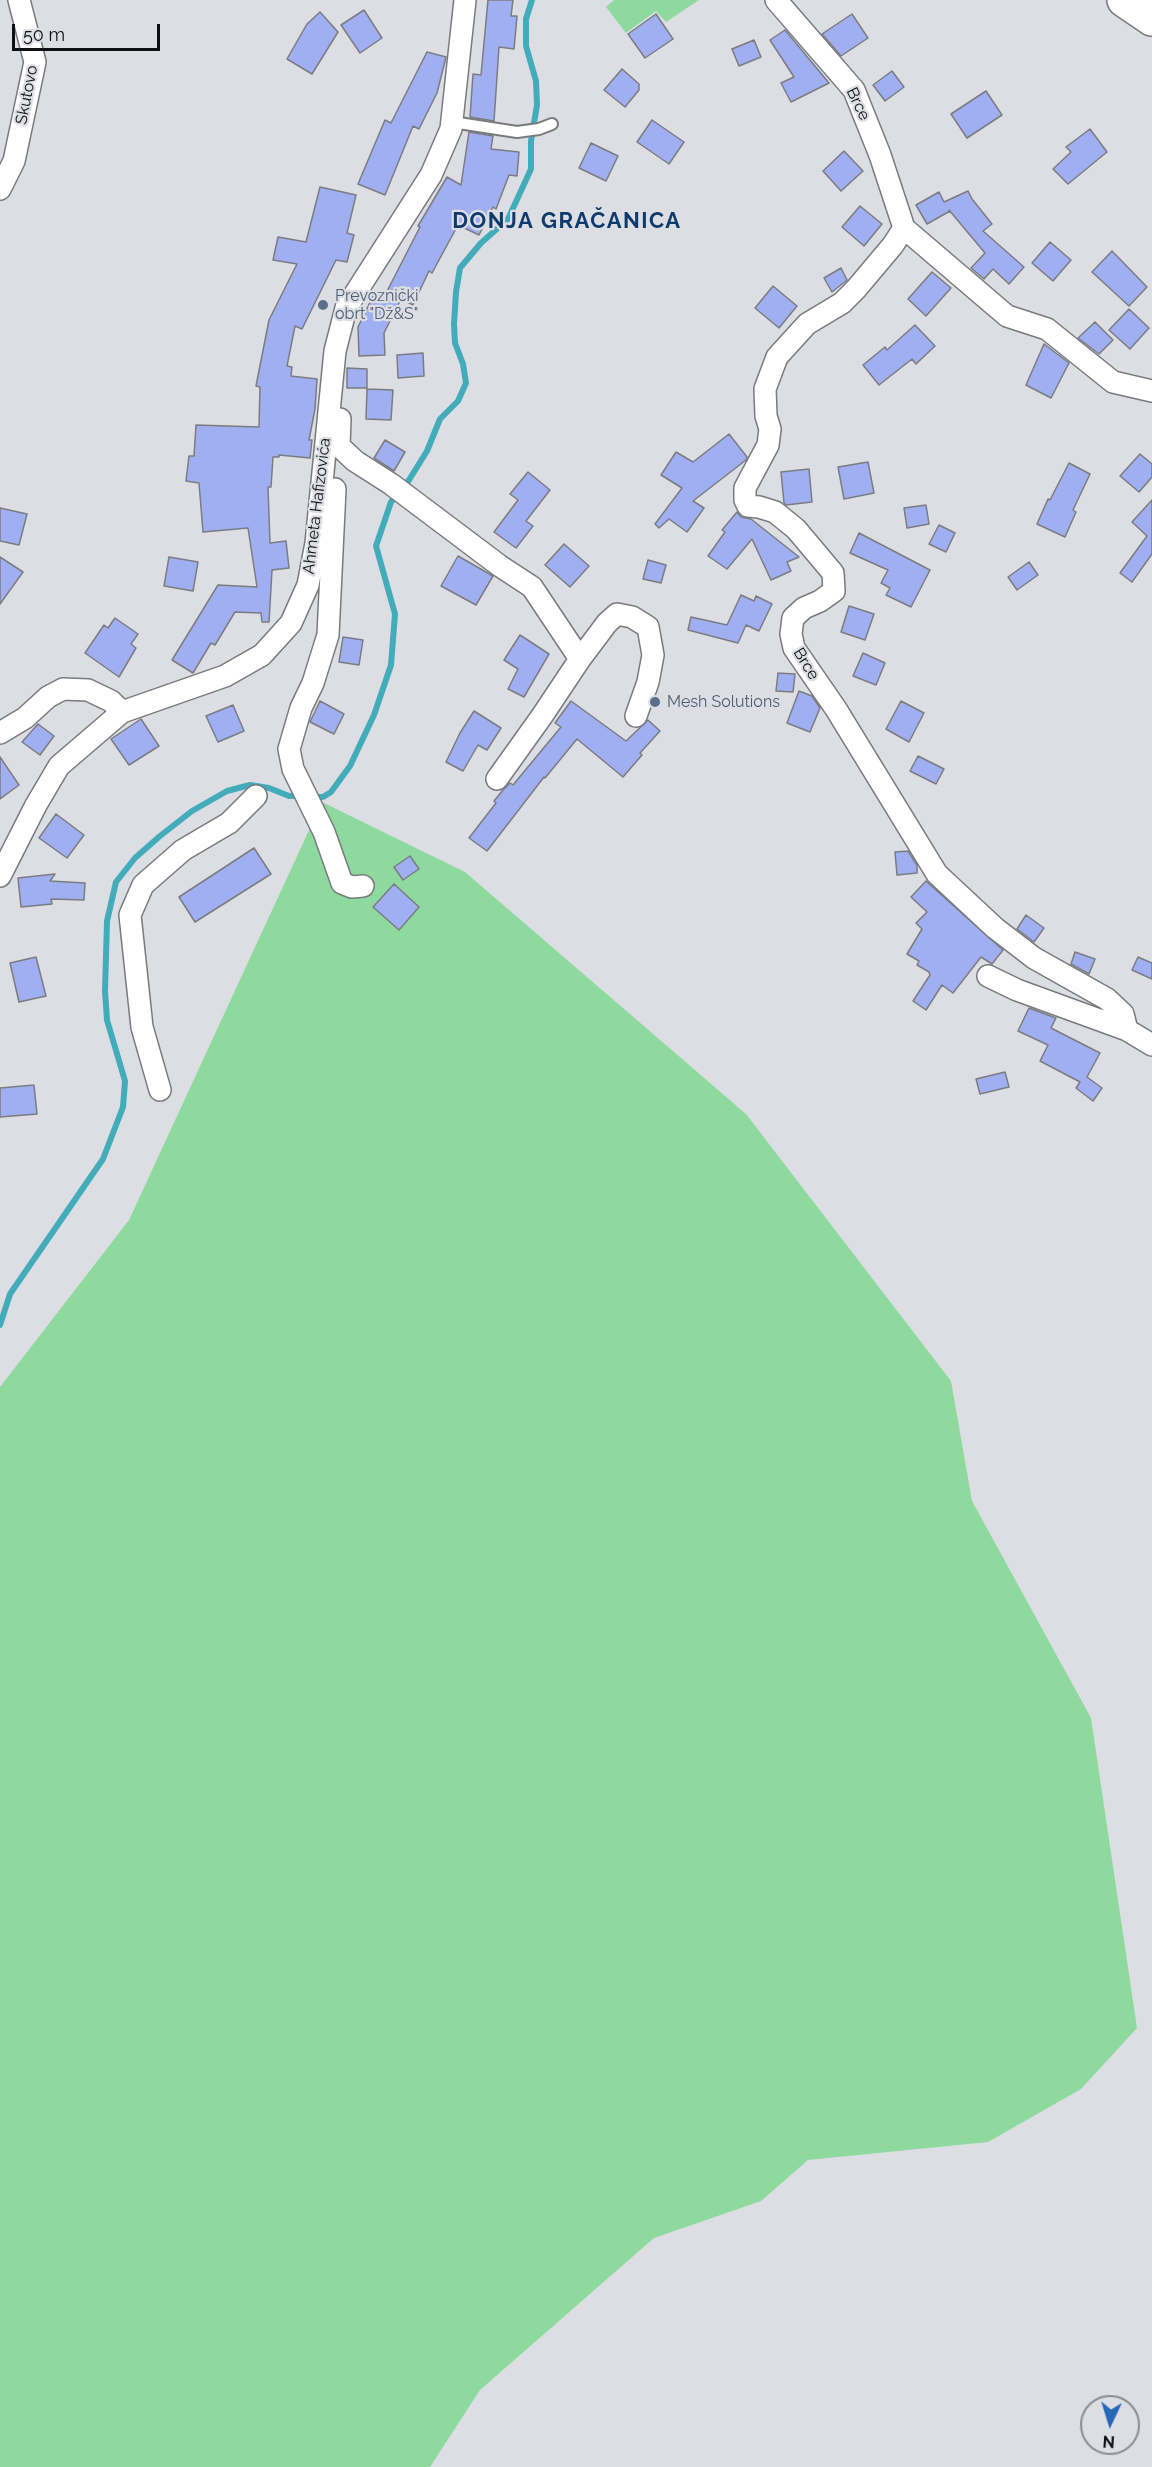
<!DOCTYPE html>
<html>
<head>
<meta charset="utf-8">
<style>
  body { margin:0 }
  #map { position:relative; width:1152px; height:2467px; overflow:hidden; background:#dddee3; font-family:Raleway,sans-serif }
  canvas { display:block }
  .north { position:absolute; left:1080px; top:2395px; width:60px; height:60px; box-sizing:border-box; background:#dddee3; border:2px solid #8a8b8f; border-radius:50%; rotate:184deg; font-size:16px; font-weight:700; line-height:24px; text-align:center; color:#0e0f10 }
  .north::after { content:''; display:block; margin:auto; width:21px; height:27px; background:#2568b9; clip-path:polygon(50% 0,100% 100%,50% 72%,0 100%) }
  .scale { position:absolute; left:12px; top:24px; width:148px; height:27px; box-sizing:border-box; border:3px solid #0e0f10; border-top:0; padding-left:8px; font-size:18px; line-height:21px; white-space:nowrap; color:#0e0f10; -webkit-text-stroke:4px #dddee3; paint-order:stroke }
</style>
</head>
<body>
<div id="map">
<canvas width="1152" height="2467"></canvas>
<div class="north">N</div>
<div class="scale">50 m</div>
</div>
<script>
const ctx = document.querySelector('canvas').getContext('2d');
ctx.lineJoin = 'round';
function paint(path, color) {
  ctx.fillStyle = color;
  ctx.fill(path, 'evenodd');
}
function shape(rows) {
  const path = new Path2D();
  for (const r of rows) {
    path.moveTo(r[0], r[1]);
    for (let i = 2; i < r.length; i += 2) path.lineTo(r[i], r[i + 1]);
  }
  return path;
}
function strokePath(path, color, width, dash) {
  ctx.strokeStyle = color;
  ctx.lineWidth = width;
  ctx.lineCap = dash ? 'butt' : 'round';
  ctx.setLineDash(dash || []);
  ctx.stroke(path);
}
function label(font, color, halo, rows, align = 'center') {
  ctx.font = font + ' Raleway,sans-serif';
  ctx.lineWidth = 4.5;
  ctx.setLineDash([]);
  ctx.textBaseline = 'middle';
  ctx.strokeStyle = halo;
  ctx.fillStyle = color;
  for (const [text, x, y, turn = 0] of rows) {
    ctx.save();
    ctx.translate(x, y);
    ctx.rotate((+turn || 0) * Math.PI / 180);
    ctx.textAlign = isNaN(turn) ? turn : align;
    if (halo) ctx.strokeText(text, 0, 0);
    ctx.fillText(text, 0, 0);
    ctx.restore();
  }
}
const green = shape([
  [614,0,699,0,666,22,656,11,626,33,606,7],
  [322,802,465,872,746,1114,951,1381,972,1501,1091,1718,1137,2028,1081,2089,988,2142,808,2160,761,2201,654,2238,480,2390,430,2467,0,2467,0,1387,129,1220]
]);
const stream = shape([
  [313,797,323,797,331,792,350,766,374,715,391,665,395,614,376,546,391,502,409,480,427,451,440,419,458,401,466,383,463,364,455,343,454,324,456,292,460,268,481,243,508,219,531,169,531,141,537,105,536,81,526,46,526,19,532,0],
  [0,1325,10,1294,103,1159,123,1107,125,1081,107,1020,105,991,107,921,116,882,135,858,160,836,192,811,227,791,250,785,269,788,289,796,303,796]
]);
const building = shape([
  [488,0,513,0,511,16,517,16,514,49,499,47,494,121,470,117,473,74,481,75,488,0],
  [364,10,382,38,360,53,341,25,364,10],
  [320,12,338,32,312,74,287,59,307,24,320,12],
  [656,14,673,39,645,58,628,34,656,14],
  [852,14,868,38,841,56,822,34,852,14],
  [785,30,829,83,791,102,781,83,794,77,770,40,785,30],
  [754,40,761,57,739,66,732,49,754,40],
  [427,52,446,57,437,93,419,129,413,126,385,195,358,184,385,120,391,123,427,52],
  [622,69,639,84,639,90,625,107,604,90,622,69],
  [892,71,904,87,885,101,873,85,892,71],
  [986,91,1002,115,967,138,951,114,986,91],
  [652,120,684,142,669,164,637,142,652,120],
  [1090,129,1107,152,1068,184,1053,169,1071,152,1066,147,1090,129],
  [469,132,493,136,491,149,519,152,517,176,509,175,496,209,493,207,479,235,458,225,432,273,429,271,413,305,401,299,384,333,385,355,359,356,358,327,375,292,384,297,420,227,418,226,447,177,461,185,469,132],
  [591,143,618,156,606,181,579,168,591,143],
  [844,151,863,171,841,191,823,171,844,151],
  [320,187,356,195,347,233,354,235,347,262,336,260,302,329,295,326,287,366,292,367,291,376,317,379,315,409,309,440,312,440,310,458,279,455,279,457,273,457,271,487,268,487,270,543,286,541,289,568,272,570,269,622,262,622,261,613,235,612,215,645,211,643,193,673,172,660,218,585,257,587,248,528,203,532,199,483,186,481,189,456,194,456,196,425,259,427,260,387,256,386,269,320,297,264,273,260,278,237,306,242,320,187],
  [968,191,972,199,992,224,983,231,1024,267,1009,284,993,269,984,279,971,268,985,253,949,210,950,211,927,224,916,205,939,192,944,202,968,191],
  [860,206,882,224,864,246,842,227,860,206],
  [1050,242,1071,260,1053,281,1032,263,1050,242],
  [1112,251,1147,287,1129,306,1092,272,1112,251],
  [841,268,847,280,832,292,824,278,841,268],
  [932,272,951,288,926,316,908,299,932,272],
  [773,286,797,306,779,328,755,308,773,286],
  [1129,309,1149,328,1130,349,1109,330,1129,309],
  [1095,322,1113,340,1099,354,1078,338,1095,322],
  [915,325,935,346,916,364,912,359,879,385,863,365,885,347,887,350,915,325],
  [1044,344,1069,363,1051,398,1026,385,1044,344],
  [423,353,424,376,398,378,397,355,423,353],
  [347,368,367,369,367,388,347,388,347,368],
  [367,389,393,390,391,420,366,419,367,389],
  [729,434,747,457,746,460,693,501,704,508,687,532,669,519,659,528,655,524,682,488,661,475,676,452,693,462,729,434],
  [385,440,405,452,394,471,374,458,385,440],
  [1140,454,1152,464,1152,477,1139,492,1120,476,1140,454],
  [868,462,874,493,844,499,838,467,868,462],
  [1069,463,1090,474,1073,510,1076,512,1065,537,1037,524,1048,499,1050,500,1069,463],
  [809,469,812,502,786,505,784,503,781,472,809,469],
  [528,472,550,490,526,521,533,526,516,548,494,532,518,500,510,494,528,472],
  [1152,500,1152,554,1132,582,1120,573,1147,536,1132,522,1152,500],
  [926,505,929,524,907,528,904,508,926,505],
  [0,508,27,514,19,545,0,541,0,508],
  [737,512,741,517,751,519,799,557,787,562,791,571,771,580,752,539,727,569,708,556,725,532,722,530,737,512],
  [939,525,955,533,946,552,929,544,939,525],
  [859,533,930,570,911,607,886,595,890,588,881,583,888,570,850,553,859,533],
  [564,544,589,566,570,587,545,565,564,544],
  [458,556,493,576,476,605,441,586,458,556],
  [0,557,23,572,0,604,0,557],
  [169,557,198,562,193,591,164,586,169,557],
  [648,560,666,565,661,583,643,579,648,560],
  [1029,562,1038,575,1017,590,1008,577,1029,562],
  [741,595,754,601,756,596,772,604,759,631,746,625,738,643,688,630,691,617,727,625,741,595],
  [849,606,874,614,865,640,841,632,849,606],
  [115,618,138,634,131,644,136,648,119,677,85,653,104,625,108,628,115,618],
  [520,635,549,654,524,697,508,689,518,669,504,660,520,635],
  [343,637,363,640,359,665,339,662,343,637],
  [863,653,885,663,876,685,853,676,863,653],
  [778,673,795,674,793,692,776,691,778,673],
  [799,691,812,696,820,708,810,732,787,723,799,691],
  [320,701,344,714,334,734,310,722,320,701],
  [571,701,626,741,648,720,660,731,640,753,642,755,623,777,577,739,545,778,544,777,487,851,469,838,496,803,494,801,503,790,510,783,513,785,561,727,555,723,571,701],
  [901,701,924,713,909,742,886,729,901,701],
  [233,705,244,731,218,742,206,716,233,705],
  [474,711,501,728,487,750,478,745,463,771,446,762,460,733,474,711],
  [141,719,159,746,129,765,111,739,141,719],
  [38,724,54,736,40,755,22,742,38,724],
  [918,756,944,769,936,784,910,771,918,756],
  [0,757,19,785,0,799,0,757],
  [56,814,84,835,67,858,39,838,56,814],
  [254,848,271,874,195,922,179,897,254,848],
  [908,851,917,865,917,873,897,875,895,852,908,851],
  [410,856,419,869,403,880,394,867,410,856],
  [55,874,50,881,85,883,84,900,51,899,52,904,21,907,18,878,55,874],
  [926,881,1003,950,992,964,981,957,953,993,942,985,926,1010,913,1001,930,975,929,972,917,965,919,961,907,954,922,929,916,923,927,912,911,897,926,881],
  [394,884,419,907,399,930,373,907,394,884],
  [1026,915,1044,928,1034,942,1017,929,1026,915],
  [1075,952,1095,959,1089,974,1071,964,1075,952],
  [36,957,46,996,19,1002,10,963,36,957],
  [1138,957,1152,963,1152,979,1132,970,1138,957],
  [1029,1008,1056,1018,1051,1028,1100,1053,1087,1077,1102,1088,1093,1101,1076,1088,1080,1082,1040,1061,1048,1045,1018,1031,1029,1008],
  [1005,1072,1009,1087,980,1094,976,1079,1005,1072],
  [34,1085,37,1114,0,1117,0,1088,34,1085]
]);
const lane = shape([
  [452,122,517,132,539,129,552,124]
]);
const street = shape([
  [776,0,854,90,880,155,904,228,1007,316,1047,329,1113,382,1152,391],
  [0,189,14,161,35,62,19,0],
  [904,228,893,245,856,289,842,303,807,324,777,357,765,389,766,416,770,429,768,445,745,488,745,500,748,506,759,507,775,512,796,529,833,573,834,591,820,601,804,608,793,618,791,634,794,648,836,709,937,874,995,928,1034,958,1107,999,1123,1014,1127,1030],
  [340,419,339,446,355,461,391,484,500,566,532,587,580,659],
  [335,489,328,635,313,683,301,708,289,749,293,769,324,832,342,883,352,887,363,886],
  [0,733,25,718,48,697,63,689,88,690,111,701,122,712],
  [497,779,542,716,580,659,607,623,617,614,632,617,648,627,653,655,648,682,636,716],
  [0,876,36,805,59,766,122,712,225,676,262,655,291,623,308,585,316,543,335,351,346,308,431,175,451,129,465,0],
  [988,976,1017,990,1127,1030,1152,1045],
  [160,1090,142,1027,130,915,143,885,183,850,229,823,256,796]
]);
const highway = shape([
  [1124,0,1152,19]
]);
const markers = [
  [323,305,6,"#5c6f8a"],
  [655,702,6,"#5c6f8a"]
];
const streetNames = [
  ["Skutovo",27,95,-79],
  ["Brce",858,104,64],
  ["Ahmeta Hafizovića",317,506,-83],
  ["Brce",806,664,58]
];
const serviceNames = [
  ["Prevoznički",335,296],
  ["obrt \"Dž&S\"",335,314],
  ["Mesh Solutions",667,702]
];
const districtNames = [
  ["DONJA GRAČANICA",567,221]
];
paint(green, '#8ed99e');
strokePath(stream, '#43acba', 6);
paint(building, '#a0aff2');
strokePath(building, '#7b7c80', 1.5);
strokePath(lane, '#787a7e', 14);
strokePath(street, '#787a7e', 24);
strokePath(highway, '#787a7e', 36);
strokePath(lane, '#fff', 10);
strokePath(street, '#fff', 21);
strokePath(highway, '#fff', 33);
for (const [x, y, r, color] of markers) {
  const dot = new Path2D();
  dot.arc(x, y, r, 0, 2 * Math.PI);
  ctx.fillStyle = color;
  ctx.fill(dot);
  strokePath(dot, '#dddee3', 2);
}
label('16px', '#0e0f10', '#dddee3', streetNames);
label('16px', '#4e5e75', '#dddee3', serviceNames, 'left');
ctx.letterSpacing = '1.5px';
label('bold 22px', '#0f3a6d', '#dddee3', districtNames);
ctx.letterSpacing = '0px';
</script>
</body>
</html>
